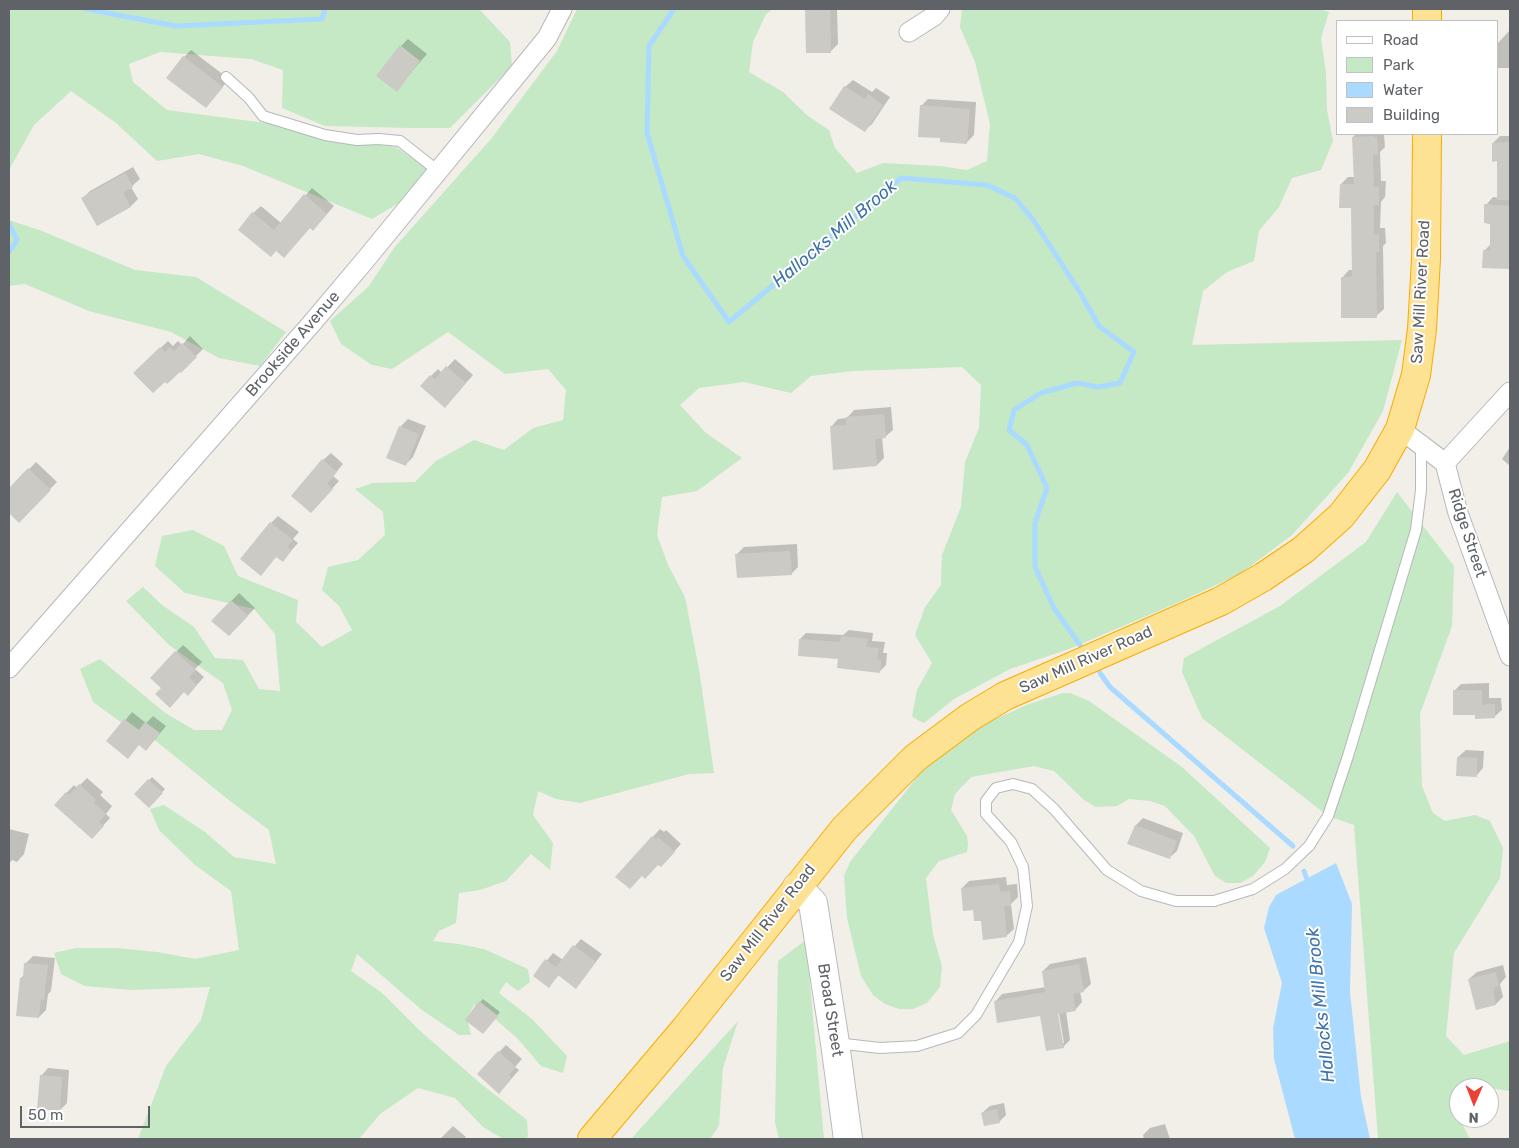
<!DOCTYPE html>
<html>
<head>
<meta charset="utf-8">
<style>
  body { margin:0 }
  #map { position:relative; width:1519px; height:1148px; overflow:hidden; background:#f1efe8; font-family:Rubik,sans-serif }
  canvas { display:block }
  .frame { position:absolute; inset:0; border:10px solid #5f6368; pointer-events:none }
  .legend { position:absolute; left:1336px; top:20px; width:162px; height:115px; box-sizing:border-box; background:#fff; border:1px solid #bfc1c3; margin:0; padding:6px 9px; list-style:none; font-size:15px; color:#5f6368 }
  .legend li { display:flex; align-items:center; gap:10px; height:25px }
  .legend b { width:25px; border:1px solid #bfc1c3 }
  .north { position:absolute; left:1449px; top:1078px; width:50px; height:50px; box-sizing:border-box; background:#fff; border:1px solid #bfc1c3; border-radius:50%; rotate:181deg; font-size:14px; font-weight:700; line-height:20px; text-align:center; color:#5f6368 }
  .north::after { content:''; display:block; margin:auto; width:18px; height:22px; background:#ea4335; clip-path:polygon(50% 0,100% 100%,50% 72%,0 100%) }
  .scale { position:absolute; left:20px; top:1106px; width:130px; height:22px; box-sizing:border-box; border:2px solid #5f6368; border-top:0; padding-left:6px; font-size:15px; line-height:18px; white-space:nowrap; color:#5f6368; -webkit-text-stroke:4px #fff; paint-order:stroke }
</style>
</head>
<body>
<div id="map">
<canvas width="1519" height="1148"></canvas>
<div class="frame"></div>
<ul class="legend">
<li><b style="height:6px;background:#fff"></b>Road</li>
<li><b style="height:14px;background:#c5e8c5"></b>Park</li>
<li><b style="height:14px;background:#aadaff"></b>Water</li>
<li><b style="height:14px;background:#cccac5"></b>Building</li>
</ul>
<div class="north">N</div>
<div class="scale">50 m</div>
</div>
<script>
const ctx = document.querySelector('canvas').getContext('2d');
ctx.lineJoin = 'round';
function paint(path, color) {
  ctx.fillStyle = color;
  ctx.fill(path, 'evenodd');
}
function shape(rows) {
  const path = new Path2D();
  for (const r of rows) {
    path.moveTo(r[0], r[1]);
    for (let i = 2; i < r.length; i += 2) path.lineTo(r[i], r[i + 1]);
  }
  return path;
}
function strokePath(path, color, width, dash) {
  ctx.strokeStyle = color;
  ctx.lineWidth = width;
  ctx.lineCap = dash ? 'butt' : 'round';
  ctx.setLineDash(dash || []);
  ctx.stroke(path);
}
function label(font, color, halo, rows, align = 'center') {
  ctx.font = font + ' Rubik,sans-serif';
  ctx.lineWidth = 4;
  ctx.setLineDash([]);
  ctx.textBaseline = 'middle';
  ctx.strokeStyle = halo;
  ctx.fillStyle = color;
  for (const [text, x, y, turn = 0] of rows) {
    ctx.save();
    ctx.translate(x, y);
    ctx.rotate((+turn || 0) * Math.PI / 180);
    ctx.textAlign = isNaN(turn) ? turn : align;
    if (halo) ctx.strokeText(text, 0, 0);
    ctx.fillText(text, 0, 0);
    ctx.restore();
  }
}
const green = shape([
  [9,9,479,9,510,42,512,66,450,128,412,128,325,126,282,108,283,70,251,59,160,52,129,64,133,82,167,110,273,124,321,137,396,147,431,171,404,200,372,219,243,166,199,154,157,161,116,123,71,91,34,125,9,170],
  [577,9,773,9,766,14,753,42,749,72,783,92,808,116,829,130,835,148,857,173,883,163,939,166,967,170,987,161,990,124,975,62,960,27,962,9,1319,9,1329,12,1321,38,1326,73,1327,110,1333,141,1321,170,1292,178,1279,207,1259,231,1254,261,1227,272,1203,291,1192,345,1402,340,1383,411,1348,473,1292,535,1240,574,1175,604,1069,649,1010,669,954,699,924,723,912,717,917,690,932,663,915,635,925,607,941,585,942,555,961,507,965,462,979,428,981,385,962,367,853,371,811,376,791,393,744,382,699,388,680,405,706,433,742,458,697,491,662,497,657,535,668,565,685,597,699,669,714,773,689,774,580,803,556,799,538,791,533,815,553,843,550,870,531,854,506,881,480,890,459,893,456,923,439,931,433,941,459,944,484,949,528,969,530,982,518,991,506,982,499,993,532,1019,567,1056,563,1073,541,1066,518,1039,494,1018,474,1005,467,1018,471,1035,459,1035,422,1010,357,954,351,971,382,993,419,1030,480,1083,527,1120,528,1137,522,1139,503,1139,483,1127,455,1098,418,1088,380,1114,359,1139,138,1139,166,1066,201,1020,210,987,132,990,85,986,61,974,54,953,76,948,117,948,157,952,195,959,239,950,231,891,195,865,159,830,150,809,164,805,205,832,234,857,276,864,269,830,230,801,156,741,122,723,93,702,80,669,100,659,164,712,194,730,222,730,232,710,223,683,169,645,126,601,143,587,162,605,194,627,215,658,243,660,259,689,280,691,275,634,254,609,185,593,155,566,162,536,193,530,224,546,238,576,298,600,296,622,322,647,352,630,339,606,322,590,328,567,358,560,385,535,383,512,355,489,373,483,415,482,436,461,474,440,504,450,533,428,563,420,566,390,548,369,505,374,448,332,392,369,372,365,341,344,330,321,369,286,394,248,491,139,557,51],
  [9,220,42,231,135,270,196,277,286,332,260,366,219,358,171,332,89,311,25,284,9,286],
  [1397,492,1454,566,1452,626,1420,714,1422,786,1433,813,1445,821,1475,815,1490,821,1503,848,1500,878,1454,953,1446,1036,1464,1055,1510,1041,1510,1091,1489,1088,1459,1088,1458,1116,1470,1139,1378,1139,1354,825,1328,816,1202,718,1182,672,1184,658,1280,606,1366,542],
  [1063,693,1070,693,1089,701,1182,767,1270,848,1265,862,1253,876,1240,883,1226,883,1215,876,1194,836,1165,806,1150,801,1129,799,1117,806,1096,807,1084,800,1054,771,1034,766,971,777,955,794,951,810,967,836,968,844,967,852,939,861,926,878,933,935,942,966,940,987,927,1003,913,1009,899,1009,885,1004,873,995,861,976,847,918,844,876,850,862,922,771,982,725,1029,704],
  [806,940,824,1139,779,1139,775,1122,778,961],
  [738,1021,723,1068,719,1126,710,1139,631,1139]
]);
const water = shape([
  [1336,863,1352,904,1350,992,1361,1097,1370,1139,1295,1139,1274,1059,1273,1028,1282,983,1264,928,1269,907,1276,895]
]);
const shadow = shape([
  [808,9,837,9,838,44,830,52,806,11],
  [1510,30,1510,68,1498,68,1498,43],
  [408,39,427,54,396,90,401,46],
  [191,50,229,79,206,107,184,57],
  [853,80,872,92,876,88,890,97,872,124,864,131,831,108,845,87],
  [928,99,976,102,974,135,967,142,941,137,921,106],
  [1356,134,1384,134,1385,147,1380,152,1381,181,1386,181,1385,197,1381,202,1380,228,1385,228,1386,243,1383,246,1384,309,1376,316,1342,278,1349,270,1353,270,1352,207,1341,184,1348,177,1355,177,1353,137],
  [1500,136,1510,136,1510,268,1484,267,1484,251,1491,244,1492,222,1486,205,1493,197,1499,198,1498,160,1493,143],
  [133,167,140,179,131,187,138,199,131,206,83,198,90,191],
  [312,188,334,206,320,222,310,227,284,257,253,213,261,206,281,223],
  [190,336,203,349,181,371,134,373,168,341,173,346,178,341,182,345],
  [455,359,473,375,452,399,431,376,438,369,442,373],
  [891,407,893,430,885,437,882,437,884,458,877,465,831,427,838,419,847,418,854,410],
  [408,419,426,426,413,457,406,464,388,457,401,426],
  [1510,447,1510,466,1502,459],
  [331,453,343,464,333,476,339,481,318,504,323,460],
  [36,462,57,482,19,521,9,511,9,490],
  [278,516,299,532,293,539,298,543,283,560,271,523],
  [797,544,798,567,791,574,737,554,744,547],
  [239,593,255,608,236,628,213,620],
  [849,630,873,633,872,641,885,642,883,653,887,653,886,665,879,672,840,657,800,639,806,633,843,635],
  [183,645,202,662,195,669,204,677,195,687,185,691,163,688,176,652],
  [1489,683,1489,698,1501,698,1502,710,1494,717,1477,713,1454,691,1461,684],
  [132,712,146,723,153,716,166,726,153,742,140,744,108,741],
  [1466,750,1484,751,1483,768,1476,776,1458,757],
  [152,777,165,789,149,806,136,794],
  [87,778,103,792,100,795,112,806,106,814,110,818,99,830,55,805,74,785,77,788],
  [1143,818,1183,833,1177,851,1169,858,1129,844,1136,825],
  [9,829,29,834,24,854,17,862,12,860,9,864],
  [660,829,664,832,666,830,681,844,668,858,642,875,617,876],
  [1006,877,1007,885,1017,884,1018,897,1011,904,1014,929,1006,936,974,909,962,888,969,881],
  [581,939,602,954,576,987,559,975,549,986,534,976,553,953,563,960],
  [33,956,55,958,51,991,48,994,46,1010,39,1017,21,978,24,975,26,963],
  [1086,957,1091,984,1083,991,1080,991,1082,1002,1075,1010,1066,1011,1070,1040,1063,1047,1041,1014,995,1002,1002,994,1046,987,1043,971,1050,964],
  [1056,1008,1058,1008,1064,1043,1062,1043],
  [1503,965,1506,977,1500,984,1503,997,1496,1004,1477,1009,1469,979,1477,972],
  [483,999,500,1012,486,1029,480,1002],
  [506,1045,522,1059,515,1067,519,1070,506,1085,499,1052],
  [48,1068,69,1070,67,1103,60,1110,41,1076],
  [1004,1103,1006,1115,999,1122,982,1113,990,1106],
  [1165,1124,1170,1139,1144,1139,1143,1135,1150,1128],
  [453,1126,466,1137,464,1139,440,1139]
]);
const stream = shape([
  [86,9,176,26,322,19,325,9],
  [674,9,649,46,647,133,683,256,729,322,901,178,987,185,1015,198,1034,221,1081,294,1099,326,1134,352,1120,383,1098,387,1077,383,1041,393,1014,410,1009,430,1027,445,1047,488,1035,523,1035,567,1054,608,1080,645],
  [9,223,17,240,9,252],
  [1100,673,1110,687,1293,846],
  [1304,871,1309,885]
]);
const building = shape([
  [830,9,831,53,806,53,805,10],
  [400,45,420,61,397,92,376,76],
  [183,56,223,87,206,108,166,78],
  [844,86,865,99,868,94,883,105,865,132,829,109],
  [920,105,970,109,967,144,940,142,940,138,918,137],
  [1374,136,1374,137,1377,137,1378,155,1373,155,1374,187,1379,187,1379,205,1374,205,1374,235,1379,234,1379,252,1376,252,1377,318,1341,318,1341,277,1352,277,1351,208,1339,208,1340,184,1354,184,1352,137],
  [1510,142,1510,200,1497,200,1497,161,1492,162,1492,143],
  [125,173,133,187,123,193,131,207,97,226,81,198],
  [304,194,327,214,313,231,310,228,284,258,276,251,271,257,238,230,252,212,274,230],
  [1484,204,1510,206,1510,269,1482,268,1483,250,1490,251,1490,224,1484,223],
  [182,343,197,357,181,373,180,372,167,384,165,382,153,393,133,373,160,347,165,352,170,347,174,351],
  [446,366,466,383,445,408,420,386,430,375,435,379],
  [884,414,886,438,875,439,877,466,833,470,830,426,846,425,846,417],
  [399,426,419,434,406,466,386,458],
  [322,459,337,472,327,484,333,489,311,513,291,496],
  [28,468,51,490,19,523,9,513,9,488],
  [270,522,293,540,287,547,292,550,283,562,276,557,261,576,240,559],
  [790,551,792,575,737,578,735,554],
  [231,600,248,616,229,636,211,621],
  [841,636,868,639,866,647,879,648,877,659,881,660,880,673,837,668,838,659,798,656,799,639,840,642],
  [175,651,196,670,189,677,197,685,188,696,184,692,170,708,155,694,161,688,150,678],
  [1453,690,1482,690,1482,705,1495,704,1495,718,1475,719,1475,715,1453,715],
  [124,719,139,730,145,722,160,733,146,751,139,745,128,759,106,741],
  [1457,757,1477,758,1477,777,1456,776],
  [148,779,163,793,149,808,134,794],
  [79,784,96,800,94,803,106,814,99,822,104,826,92,839,54,805,66,792,69,795],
  [1135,825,1177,841,1170,859,1127,844],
  [652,836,656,839,658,837,675,852,661,867,658,865,645,879,642,876,630,889,615,877],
  [999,884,1000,892,1010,891,1011,906,1004,906,1007,937,983,940,981,921,974,921,973,910,963,911,961,888],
  [573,945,596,962,576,989,558,975,549,988,533,976,545,959,556,967],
  [24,963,48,965,44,1000,41,999,39,1018,16,1016,20,978,23,978],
  [1079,964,1084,992,1073,994,1076,1011,1058,1014,1064,1048,1046,1051,1040,1016,997,1023,994,1001,1045,992,1042,971],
  [1496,972,1499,986,1494,987,1495,991,1493,991,1496,1005,1476,1010,1468,979],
  [479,1001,498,1016,483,1034,465,1020],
  [498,1051,516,1067,509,1075,512,1078,499,1094,477,1074],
  [40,1075,62,1077,60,1111,37,1109],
  [997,1109,1000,1123,984,1126,981,1113]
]);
const lane = shape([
  [226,77,249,98,263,116,325,135,357,140,379,139,400,141,438,171],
  [836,1043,880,1048,917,1046,958,1033,976,1015,1019,942,1027,906,1023,867,1011,842,986,814,986,801,996,788,1013,784,1032,789,1054,809,1107,870,1141,891,1176,901,1214,901,1253,889,1285,869,1309,846,1328,816,1348,756,1416,530,1421,490,1421,444]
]);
const street = shape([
  [909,32,934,16,940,9],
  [1400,429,1445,463,1458,513,1510,656],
  [1445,463,1510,392],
  [9,668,312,323,366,259,547,38,562,9]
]);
const secondary = shape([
  [797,887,813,903,835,1043,848,1139]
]);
const highway = shape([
  [1427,9,1427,21],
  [592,1139,685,1029,844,829,915,758,970,717,1005,696,1221,601,1263,577,1303,550,1341,516,1377,470,1400,429,1416,375,1422,329,1426,259,1427,134]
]);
const streetNames = [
  ["Saw Mill River Road",1421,292,-87],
  ["Brookside Avenue",293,344,-49],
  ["Ridge Street",1467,533,72],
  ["Saw Mill River Road",1086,660,-24],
  ["Saw Mill River Road",768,923,-52],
  ["Broad Street",830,1010,81]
];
const waterNames = [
  ["Hallocks Mill Brook",835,234,-40],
  ["Hallocks Mill Brook",1321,1005,-96]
];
paint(green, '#c5e8c5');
paint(water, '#aadaff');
paint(shadow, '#0003');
strokePath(stream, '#aadaff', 5);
paint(building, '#cccac5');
strokePath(lane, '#b5b8bc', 12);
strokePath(street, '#b5b8bc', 21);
strokePath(secondary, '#b6babf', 30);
strokePath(highway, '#f9ab00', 30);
strokePath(lane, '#fff', 10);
strokePath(street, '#fff', 19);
strokePath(secondary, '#fff', 28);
strokePath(highway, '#fde293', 28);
label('16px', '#5f6368', '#fff', streetNames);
label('italic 18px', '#4174aa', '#fff', waterNames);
</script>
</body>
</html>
